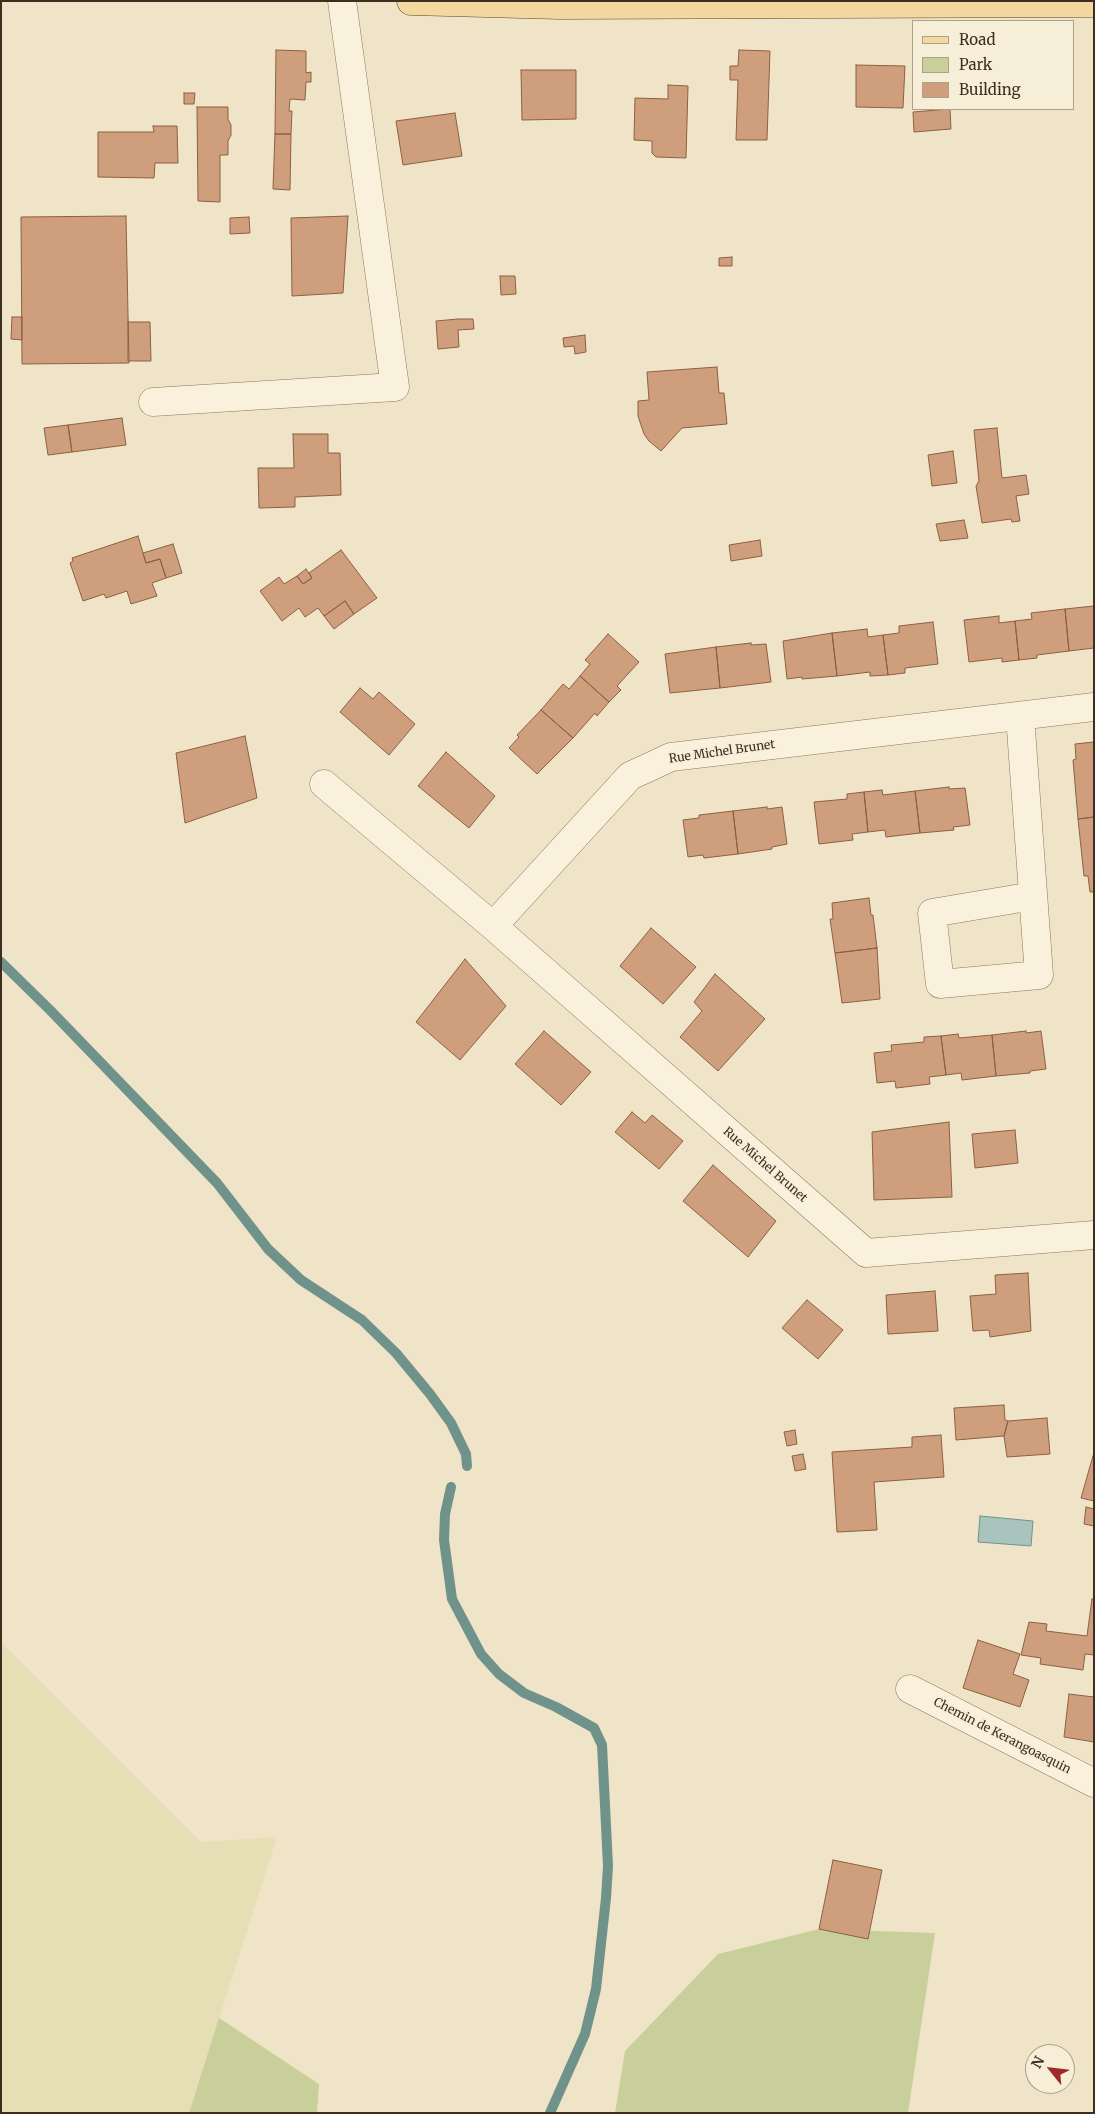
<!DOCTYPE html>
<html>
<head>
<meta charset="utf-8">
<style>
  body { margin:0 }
  #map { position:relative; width:1095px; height:2114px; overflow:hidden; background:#f0e4c8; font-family:Merriweather,serif }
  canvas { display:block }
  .frame { position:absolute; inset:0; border:2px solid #3d2e20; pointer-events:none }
  .legend { position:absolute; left:912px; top:20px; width:162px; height:90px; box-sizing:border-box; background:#f7eed8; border:1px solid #ada18e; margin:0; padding:6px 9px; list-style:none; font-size:15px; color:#3d2e20 }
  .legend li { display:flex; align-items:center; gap:10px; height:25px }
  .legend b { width:25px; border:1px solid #ada18e }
  .north { position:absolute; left:1025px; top:2044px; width:50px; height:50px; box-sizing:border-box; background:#f7eed8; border:1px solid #ada18e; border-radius:50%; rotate:299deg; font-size:14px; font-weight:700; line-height:20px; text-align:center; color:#3d2e20 }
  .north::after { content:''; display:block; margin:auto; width:18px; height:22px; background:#9e2a2b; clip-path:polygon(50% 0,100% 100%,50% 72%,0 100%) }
</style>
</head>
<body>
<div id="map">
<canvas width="1095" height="2114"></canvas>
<div class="frame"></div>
<ul class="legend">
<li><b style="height:6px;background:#f3d9a0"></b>Road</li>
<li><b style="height:14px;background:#c9cf9b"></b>Park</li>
<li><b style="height:14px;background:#cf9f7d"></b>Building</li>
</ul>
<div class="north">N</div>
</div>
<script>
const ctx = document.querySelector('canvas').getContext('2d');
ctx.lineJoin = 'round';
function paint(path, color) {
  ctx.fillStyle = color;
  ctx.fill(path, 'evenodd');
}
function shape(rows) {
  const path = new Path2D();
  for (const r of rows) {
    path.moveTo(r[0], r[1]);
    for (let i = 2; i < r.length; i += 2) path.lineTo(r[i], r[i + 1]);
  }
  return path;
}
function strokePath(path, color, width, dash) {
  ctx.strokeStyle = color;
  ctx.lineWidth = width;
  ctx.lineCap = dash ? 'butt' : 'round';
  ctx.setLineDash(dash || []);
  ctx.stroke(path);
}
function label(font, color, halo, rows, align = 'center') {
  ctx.font = font + ' Merriweather,serif';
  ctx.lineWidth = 4;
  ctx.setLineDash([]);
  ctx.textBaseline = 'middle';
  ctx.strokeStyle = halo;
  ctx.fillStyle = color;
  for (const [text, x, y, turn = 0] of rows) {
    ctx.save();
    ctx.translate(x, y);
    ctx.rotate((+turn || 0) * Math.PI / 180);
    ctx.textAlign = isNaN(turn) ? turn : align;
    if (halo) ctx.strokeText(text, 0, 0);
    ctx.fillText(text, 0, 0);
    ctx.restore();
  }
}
const farmland = shape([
  [1,1642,201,1842,277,1837,189,2113,1,2113]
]);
const green = shape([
  [819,1929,935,1933,908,2113,615,2113,625,2051,718,1954],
  [219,2018,319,2084,317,2113,189,2113]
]);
const water = shape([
  [980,1516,1033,1521,1031,1546,978,1542,980,1516]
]);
const stream = shape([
  [1,962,50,1010,217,1183,268,1249,301,1280,362,1320,396,1353,430,1394,451,1423,466,1454,467,1466],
  [451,1487,445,1514,444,1540,452,1599,481,1654,499,1674,524,1693,556,1707,594,1728,602,1745,608,1866,606,1898,596,1989,585,2034,550,2113]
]);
const building = shape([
  [276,50,306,51,306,73,311,72,311,82,306,82,305,100,290,99,289,111,292,111,291,134,275,134,276,50],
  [739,50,770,51,767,140,736,140,738,80,730,80,730,66,738,66,739,50],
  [856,65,905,66,903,108,856,107,856,65],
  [521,70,576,70,576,119,522,120,521,70],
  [668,85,688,86,686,158,656,157,652,153,652,141,634,140,635,98,668,99,668,85],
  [184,93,195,93,194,104,184,104,184,93],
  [197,107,228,107,228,119,231,125,231,135,228,141,228,155,220,155,220,202,198,201,197,107],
  [950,109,951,129,914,132,913,112,950,109],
  [455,113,462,156,403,165,396,121,455,113],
  [153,126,177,126,178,163,155,163,154,178,98,177,98,132,154,132,153,126],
  [275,134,291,134,290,190,273,189,275,134],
  [126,216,129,363,22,364,21,217,126,216],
  [348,216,343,293,292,296,291,218,348,216],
  [249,217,250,233,230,234,230,218,249,217],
  [732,257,732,266,719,266,719,258,732,257],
  [500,276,515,276,516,294,501,295,500,276],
  [12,317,22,317,22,340,11,339,12,317],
  [458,319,473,319,474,329,458,330,459,347,438,349,436,321,458,319],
  [128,322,150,322,151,361,128,361,128,322],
  [585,335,586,352,575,354,574,346,564,347,563,338,585,335],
  [717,367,719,393,724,393,727,424,682,428,661,451,649,441,644,434,638,416,638,401,649,400,647,372,717,367],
  [122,418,126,445,72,452,68,425,122,418],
  [68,425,72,452,48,455,44,428,68,425],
  [997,428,1002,478,1026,475,1029,494,1016,496,1020,521,1012,522,1011,519,982,523,976,486,979,481,974,430,997,428],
  [293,434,328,434,328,453,340,453,341,495,295,497,295,507,259,508,258,468,294,468,293,434],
  [953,451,957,483,932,486,928,455,953,451],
  [964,520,968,538,940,541,936,524,964,520],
  [138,536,146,563,160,559,166,578,152,583,157,596,131,604,127,591,106,598,104,594,83,601,70,563,73,561,72,558,138,536],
  [760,540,762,556,731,561,729,545,760,540],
  [173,544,182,573,166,578,160,559,146,563,143,553,173,544],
  [341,550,377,598,354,614,345,601,324,616,318,608,305,617,299,608,282,621,260,591,279,577,284,584,297,576,303,584,312,578,309,573,341,550],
  [306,569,312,578,303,584,297,576,306,569],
  [345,601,354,614,334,629,324,616,345,601],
  [1094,606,1094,648,1069,651,1065,609,1094,606],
  [1065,609,1069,651,1037,655,1037,658,1019,660,1015,621,1032,619,1031,613,1065,609],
  [999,616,999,623,1015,621,1019,660,1002,662,1002,658,969,662,964,620,999,616],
  [933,622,938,664,905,668,905,673,888,675,883,635,899,633,899,626,933,622],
  [867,629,868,637,883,635,888,675,870,676,870,672,837,676,832,633,867,629],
  [832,633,837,676,802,679,802,677,787,679,783,641,832,633],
  [608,634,639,662,617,686,621,690,609,702,580,676,590,664,585,660,608,634],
  [751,643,751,645,766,644,771,682,720,688,716,647,751,643],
  [716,647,720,688,670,693,665,654,716,647],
  [580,676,609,702,597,716,595,713,573,738,541,710,563,684,569,689,580,676],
  [360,688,373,699,379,692,415,724,389,755,340,712,360,688],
  [541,710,573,738,537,774,509,748,519,737,517,735,541,710],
  [245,736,257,798,185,823,176,753,245,736],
  [1094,742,1094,817,1078,819,1073,760,1076,759,1075,744,1094,742],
  [446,752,495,796,469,828,418,786,446,752],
  [949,787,949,789,965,788,970,825,953,827,954,830,920,833,915,791,949,787],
  [882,790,883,795,915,791,920,833,886,837,885,830,868,832,864,792,882,790],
  [864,792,868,832,852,834,853,840,819,844,814,802,847,799,847,794,864,792],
  [767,807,767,809,782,807,787,844,772,847,772,849,738,854,733,811,767,807],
  [733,811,738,854,704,858,703,855,688,857,683,820,699,818,699,815,733,811],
  [1094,817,1094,892,1090,892,1088,876,1084,876,1078,819,1094,817],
  [869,898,871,915,873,915,877,948,835,953,830,919,833,919,832,903,869,898],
  [651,928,696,967,663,1004,620,966,651,928],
  [877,948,880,999,842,1003,835,953,877,948],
  [465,959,506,1006,460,1060,416,1022,465,959],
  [715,974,765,1019,718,1071,680,1037,702,1011,694,1002,715,974],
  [544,1031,591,1072,561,1105,515,1064,544,1031],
  [1026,1031,1026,1033,1041,1031,1046,1069,1030,1071,1030,1073,996,1076,992,1035,1026,1031],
  [958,1034,959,1038,992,1035,996,1076,962,1080,961,1073,946,1075,941,1036,958,1034],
  [941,1036,946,1075,929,1077,930,1084,896,1088,895,1081,877,1083,874,1053,892,1051,891,1045,924,1042,924,1037,941,1036],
  [632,1112,645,1123,652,1115,683,1141,659,1169,615,1132,632,1112],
  [949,1122,952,1197,874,1200,872,1132,949,1122],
  [1015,1130,1018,1163,975,1168,972,1134,1015,1130],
  [713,1165,776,1221,748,1257,683,1201,713,1165],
  [1028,1273,1031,1331,990,1337,989,1330,973,1331,970,1296,996,1294,995,1275,1028,1273],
  [935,1291,938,1331,888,1334,886,1295,935,1291],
  [807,1300,843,1330,818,1359,782,1328,807,1300],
  [1004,1405,1005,1420,1008,1421,1004,1436,956,1440,954,1408,1004,1405],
  [1047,1418,1050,1454,1007,1457,1004,1436,1008,1421,1047,1418],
  [795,1430,797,1444,787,1446,784,1432,795,1430],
  [941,1435,944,1477,874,1482,877,1530,837,1532,832,1452,912,1447,912,1437,941,1435],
  [803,1454,806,1469,795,1471,792,1456,803,1454],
  [1093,1456,1094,1456,1094,1501,1081,1498,1093,1456],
  [1086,1507,1094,1509,1094,1526,1084,1524,1086,1507],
  [1092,1599,1094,1599,1094,1655,1085,1654,1083,1670,1040,1664,1041,1658,1021,1655,1029,1622,1047,1624,1046,1631,1087,1636,1092,1599],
  [978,1640,1020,1654,1013,1674,1029,1680,1020,1707,963,1688,978,1640],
  [1069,1694,1094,1697,1094,1742,1064,1737,1069,1694],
  [833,1860,882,1870,868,1939,819,1929,833,1860]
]);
const minor = shape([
  [153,402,395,387,342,1],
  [1020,716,1039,975,940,984,932,913,1033,896],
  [324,784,493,926,866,1253,1094,1235],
  [493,926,630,776,671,757,1094,707],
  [910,1689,1094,1783]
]);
const major = shape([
  [411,1,560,5,1094,3]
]);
const streetNames = [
  ["Rue Michel Brunet",722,752,-8],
  ["Rue Michel Brunet",765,1165,41],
  ["Chemin de Kerangoasquin",1002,1736,27]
];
paint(farmland, '#e6deb5');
paint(green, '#c9cf9b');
paint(water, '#a9c4bc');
strokePath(water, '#6f938a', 1);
strokePath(stream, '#6f938a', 10);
paint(building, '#cf9f7d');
strokePath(building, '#8d5f41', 1);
strokePath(minor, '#8d765c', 29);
strokePath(major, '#5b4430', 29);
strokePath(minor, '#faf1dc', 28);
strokePath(major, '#f3d9a0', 28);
label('12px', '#3d2e20', '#f7eed8', streetNames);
</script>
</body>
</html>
